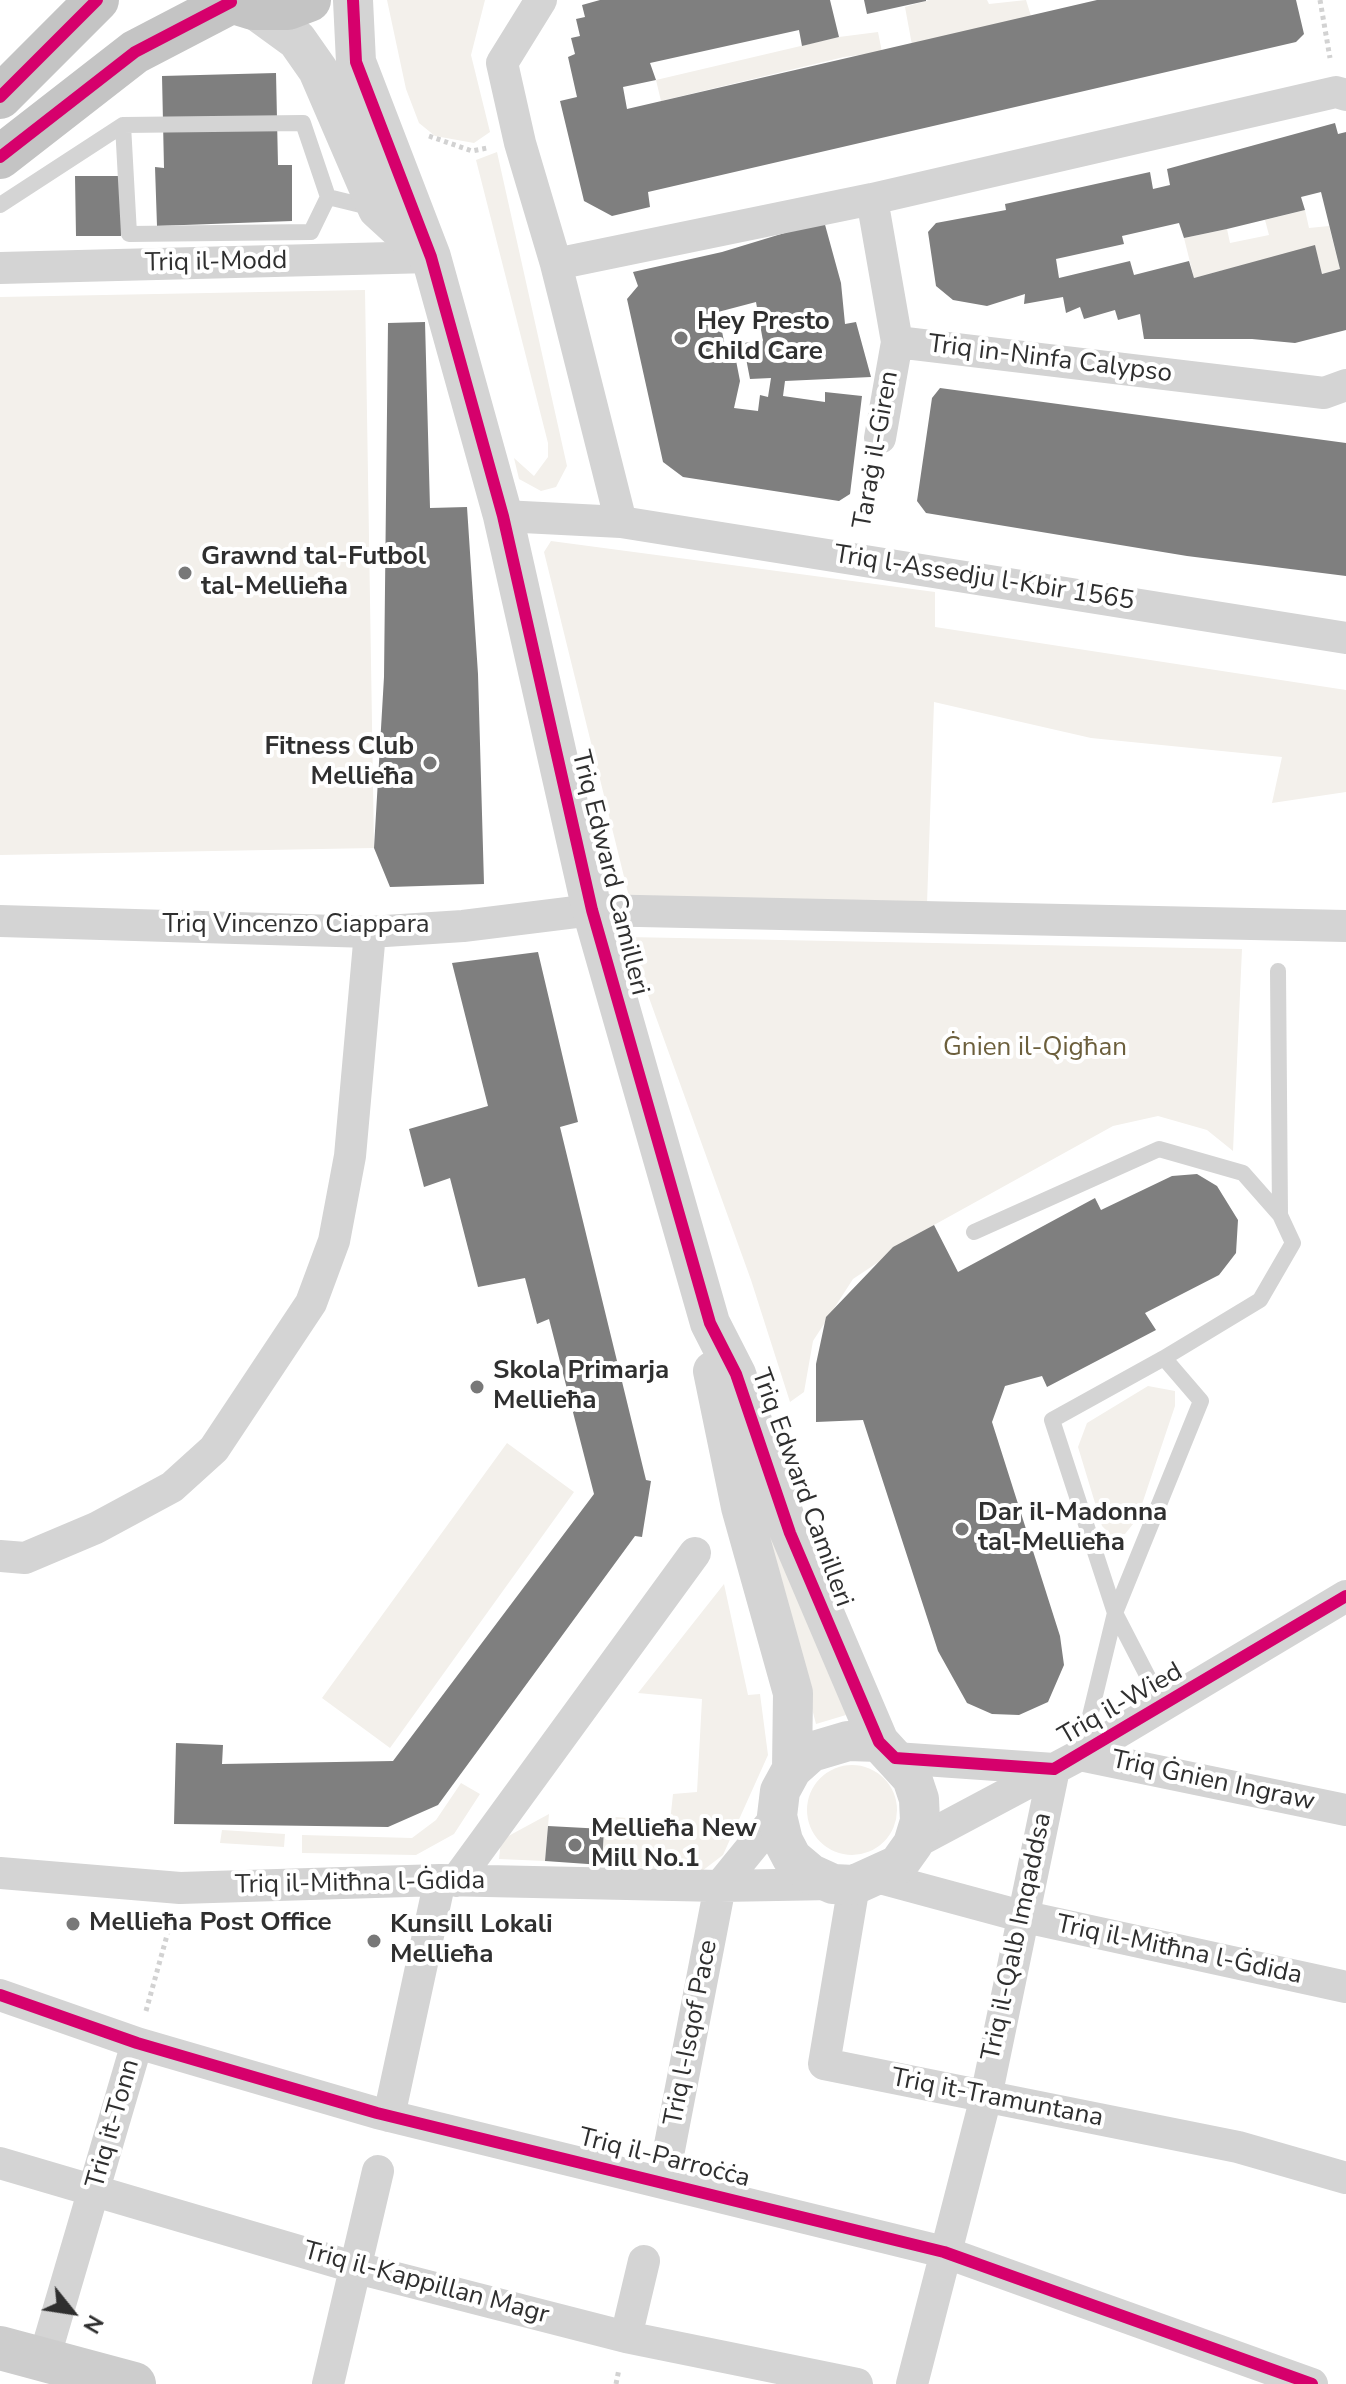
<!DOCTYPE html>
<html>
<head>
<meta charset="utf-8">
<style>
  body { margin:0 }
  #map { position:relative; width:1346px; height:2384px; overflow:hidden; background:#fff; font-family:"Nunito Sans",sans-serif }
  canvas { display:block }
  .north { position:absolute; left:32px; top:2272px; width:80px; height:80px; -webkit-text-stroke:6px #fff; paint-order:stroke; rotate:120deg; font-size:22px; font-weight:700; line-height:32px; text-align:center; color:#2f2f2f }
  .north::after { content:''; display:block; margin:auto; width:28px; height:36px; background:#2f2f2f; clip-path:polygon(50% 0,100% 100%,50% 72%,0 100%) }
</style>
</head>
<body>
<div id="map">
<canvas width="1346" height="2384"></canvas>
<div class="north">N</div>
</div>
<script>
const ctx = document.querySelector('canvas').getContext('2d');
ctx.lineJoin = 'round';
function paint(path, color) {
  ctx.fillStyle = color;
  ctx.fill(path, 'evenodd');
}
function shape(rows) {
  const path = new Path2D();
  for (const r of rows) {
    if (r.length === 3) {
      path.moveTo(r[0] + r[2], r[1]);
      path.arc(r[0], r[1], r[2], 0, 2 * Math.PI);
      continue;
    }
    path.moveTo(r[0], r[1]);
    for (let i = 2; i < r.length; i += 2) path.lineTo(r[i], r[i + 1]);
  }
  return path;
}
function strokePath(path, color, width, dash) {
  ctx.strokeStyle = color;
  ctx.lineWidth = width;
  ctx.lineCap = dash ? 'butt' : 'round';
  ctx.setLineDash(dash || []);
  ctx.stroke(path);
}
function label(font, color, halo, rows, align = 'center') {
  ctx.font = font + ' "Nunito Sans",sans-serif';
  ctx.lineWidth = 8;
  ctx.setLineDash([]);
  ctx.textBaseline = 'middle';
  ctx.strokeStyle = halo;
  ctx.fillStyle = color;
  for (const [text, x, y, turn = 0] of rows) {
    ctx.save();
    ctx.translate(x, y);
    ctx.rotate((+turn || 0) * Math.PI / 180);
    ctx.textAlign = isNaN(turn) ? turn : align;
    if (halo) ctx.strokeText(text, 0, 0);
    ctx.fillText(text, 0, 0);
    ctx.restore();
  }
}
const green = shape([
  [387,0,485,0,471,55,490,132,474,143,435,136,419,123,406,89],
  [929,0,987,0,989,4,1026,0,1031,16,912,45,905,7],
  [878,32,882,52,844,57,661,101,656,80,839,37],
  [497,152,567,466,556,487,541,491,519,479,514,458,534,476,548,457,548,443,476,160],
  [1305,210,1309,228,1329,226,1340,269,1322,274,1315,246,1194,278,1184,238,1227,229,1230,243,1269,235,1265,220],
  [365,290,374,848,0,855,0,297],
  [551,541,935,592,935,627,1346,690,1346,792,1272,803,1282,757,1091,738,934,702,927,904,629,897,544,552],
  [627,937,1242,949,1233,1151,1207,1130,1158,1116,1113,1126,934,1225,853,1279,813,1341,804,1392,790,1402,751,1280],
  [1148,1386,1175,1391,1175,1406,1137,1519,1125,1534,1111,1535,1102,1526,1078,1447,1087,1423],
  [732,1400,846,1715,816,1724],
  [507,1443,574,1492,390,1748,322,1698],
  [724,1584,748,1695,760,1694,768,1755,723,1855,702,1871,602,1865,605,1816,670,1822,673,1794,697,1792,702,1699,638,1693],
  [852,1810,45],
  [461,1783,480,1794,454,1834,416,1855,302,1853,302,1835,412,1838,436,1820],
  [549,1814,545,1861,499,1859,501,1840],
  [222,1830,285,1834,284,1847,220,1843]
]);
const building = shape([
  [600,0,830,0,839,37,802,46,799,30,650,63,656,80,623,87,627,109,1097,0,1296,0,1304,34,1296,42,648,192,650,207,612,216,584,201,560,101,577,97,568,57,575,54,571,38,580,36,576,19,585,17,582,5],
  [864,0,926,0,926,1,867,14],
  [276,73,278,165,292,165,292,221,157,226,155,167,164,168,162,76],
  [1335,123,1338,134,1346,132,1346,330,1295,343,1252,339,1144,339,1140,314,1118,320,1115,310,1084,319,1080,307,1066,313,1063,297,1024,304,1025,294,987,306,953,300,936,286,928,232,936,223,1006,210,1005,204,1150,172,1153,189,1170,185,1167,169],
  [1321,192,1340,269,1322,274,1315,245,1194,278,1189,261,1134,275,1130,261,1059,278,1056,259,1124,244,1122,236,1179,223,1184,238,1227,229,1305,210,1301,197],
  [75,176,121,176,121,236,76,236],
  [824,221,841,283,845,324,856,322,871,377,785,381,783,396,825,402,825,392,862,396,850,494,839,501,683,477,663,462,627,299,638,286,633,272,722,252],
  [756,302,763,341,743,343,750,379,771,378,768,397,760,395,758,411,734,408,740,381,733,345,725,346,718,312],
  [425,322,430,508,467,507,478,674,484,884,390,887,374,848,384,677,388,323],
  [940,388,1346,443,1346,576,1187,556,926,513,917,501,932,398],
  [538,952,578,1122,560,1127,646,1480,651,1481,642,1537,635,1536,438,1805,388,1827,174,1824,176,1743,223,1745,222,1764,393,1761,594,1494,549,1319,537,1324,525,1278,478,1287,450,1178,424,1187,409,1129,488,1106,452,963],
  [1197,1174,1217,1186,1238,1220,1236,1253,1219,1275,1145,1313,1156,1330,1047,1387,1042,1376,1005,1386,992,1422,1060,1636,1064,1665,1048,1702,1019,1715,992,1714,967,1703,938,1651,863,1420,816,1422,816,1364,826,1317,893,1247,934,1225,958,1272,1095,1198,1101,1210,1172,1176],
  [548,1826,604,1829,602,1865,545,1861]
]);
const path = shape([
  [1320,0,1330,58],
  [429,136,472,151,487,148],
  [864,525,873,472],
  [146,2011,171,1921],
  [616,2384,619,2369]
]);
const service = shape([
  [123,125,129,234,311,232,328,197,373,208],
  [0,205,123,125,303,123,328,197],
  [974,1232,1159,1149,1243,1173,1280,1215],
  [1164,1358,1260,1300,1293,1243,1280,1215,1278,971],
  [1081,1753,1115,1613,1201,1401,1164,1358,1052,1420,1115,1613,1163,1706]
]);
const minor = shape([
  [541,0,502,63,520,143,556,264,621,522,1346,638],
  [872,199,897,342,1324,393,1346,385],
  [556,264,872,199,1336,92,1346,95],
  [0,268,431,257],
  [880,438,897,342],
  [503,516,621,522],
  [0,921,370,932,463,926,592,910,1346,926],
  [0,1556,25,1558,96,1528,172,1487,214,1449,311,1303,334,1241,350,1156,370,932],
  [1080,1755,1346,1810],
  [895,1758,1054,1769],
  [913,1844,1080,1755,1346,1596],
  [0,1873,180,1888,440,1880,720,1886,833,1884],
  [873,1876,1021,1916,1346,1987],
  [456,1881,695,1553],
  [854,1885,824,2064,1238,2147,1346,2178],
  [0,1995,137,2043,377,2113,944,2252,1312,2384],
  [389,2116,440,1880],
  [0,2163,357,2268,626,2337,857,2384],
  [663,2181,720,1886,777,1816],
  [626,2337,644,2261],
  [44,2359,137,2043],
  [328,2384,378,2171],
  [912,2384,986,2097,1054,1769]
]);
const tertiary = shape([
  [353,0,356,62,431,257,503,516,592,910,710,1323,736,1374,790,1533,879,1742,912,1778,919,1799,920,1821,913,1844,898,1865,854,1885,833,1884,811,1874,792,1858,783,1841,777,1816,780,1791,792,1769,811,1752,848,1741,879,1742],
  [253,8,297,40,318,70,378,209,425,252],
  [713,1371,741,1507,793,1693,792,1769]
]);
const secondary = shape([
  [0,2348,134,2384]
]);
const trunk = shape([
  [227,0,253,8,288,8,309,0],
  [0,97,97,0],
  [0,157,135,52,231,2]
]);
const cycleway = shape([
  [353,0,356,62,431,257,503,516,592,910,710,1323,736,1374,790,1533,879,1742,895,1758,1054,1769,1346,1596],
  [0,97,97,0],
  [0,157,135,52,231,2],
  [0,1995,137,2043,377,2113,944,2252,1312,2384]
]);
const markers = [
  [681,338,8,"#787878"],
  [185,573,8,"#787878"],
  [430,763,8,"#787878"],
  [477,1387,8,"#787878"],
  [962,1529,8,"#787878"],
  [575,1845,8,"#787878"],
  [73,1924,8,"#787878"],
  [374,1941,8,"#787878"]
];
const streetNames = [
  ["Triq il-Modd",216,263,-1],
  ["Triq in-Ninfa Calypso",1050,360,7],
  ["Taraġ il-Giren",877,450,-80],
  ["Triq l-Assedju l-Kbir 1565",984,579,9],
  ["Triq Edward Camilleri",609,873,76],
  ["Triq Vincenzo Ciappara",296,926],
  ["Triq Edward Camilleri",801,1488,70],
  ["Triq il-Wied",1121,1705,-30],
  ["Triq Ġnien Ingraw",1213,1782,12],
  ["Triq il-Mitħna l-Ġdida",360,1884,-1],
  ["Triq il-Qalb Imqaddsa",1018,1937,-78],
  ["Triq il-Mitħna l-Ġdida",1179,1951,12],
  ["Triq l-Isqof Pace",692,2033,-79],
  ["Triq it-Tramuntana",997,2099,11],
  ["Triq it-Tonn",114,2124,-74],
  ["Triq il-Parroċċa",664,2159,14],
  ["Triq il-Kappillan Magr",426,2284,15]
];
const poiNames = [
  ["Hey Presto",697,323],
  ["Child Care",697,353],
  ["Grawnd tal-Futbol",201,558],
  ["tal-Mellieħa",201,588],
  ["Fitness Club",414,748,"right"],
  ["Mellieħa",414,778,"right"],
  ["Skola Primarja",493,1372],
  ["Mellieħa",493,1402],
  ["Dar il-Madonna",978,1514],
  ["tal-Mellieħa",978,1544],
  ["Mellieħa New",591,1830],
  ["Mill No.1",591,1860],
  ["Mellieħa Post Office",89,1924],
  ["Kunsill Lokali",390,1926],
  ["Mellieħa",390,1956]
];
const parkNames = [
  ["Ġnien il-Qigħan",1035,1049]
];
paint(green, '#f3f0eb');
paint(building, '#7f7f7f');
strokePath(path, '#d2d2d2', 5, [4, 4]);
strokePath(service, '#d4d4d4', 16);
strokePath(minor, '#d4d4d4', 32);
strokePath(tertiary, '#d4d4d4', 40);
strokePath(secondary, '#cdcdcd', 44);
strokePath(trunk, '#c4c4c4', 44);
strokePath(cycleway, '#d6006c', 12);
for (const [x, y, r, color] of markers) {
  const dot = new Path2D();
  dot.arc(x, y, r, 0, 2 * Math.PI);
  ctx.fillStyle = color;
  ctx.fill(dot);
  strokePath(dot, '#fff', 3);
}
label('26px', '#2f2f2f', '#fff', streetNames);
label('bold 26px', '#2f2f2f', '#fff', poiNames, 'left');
label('26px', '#6c5f3c', '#fff', parkNames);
</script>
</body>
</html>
